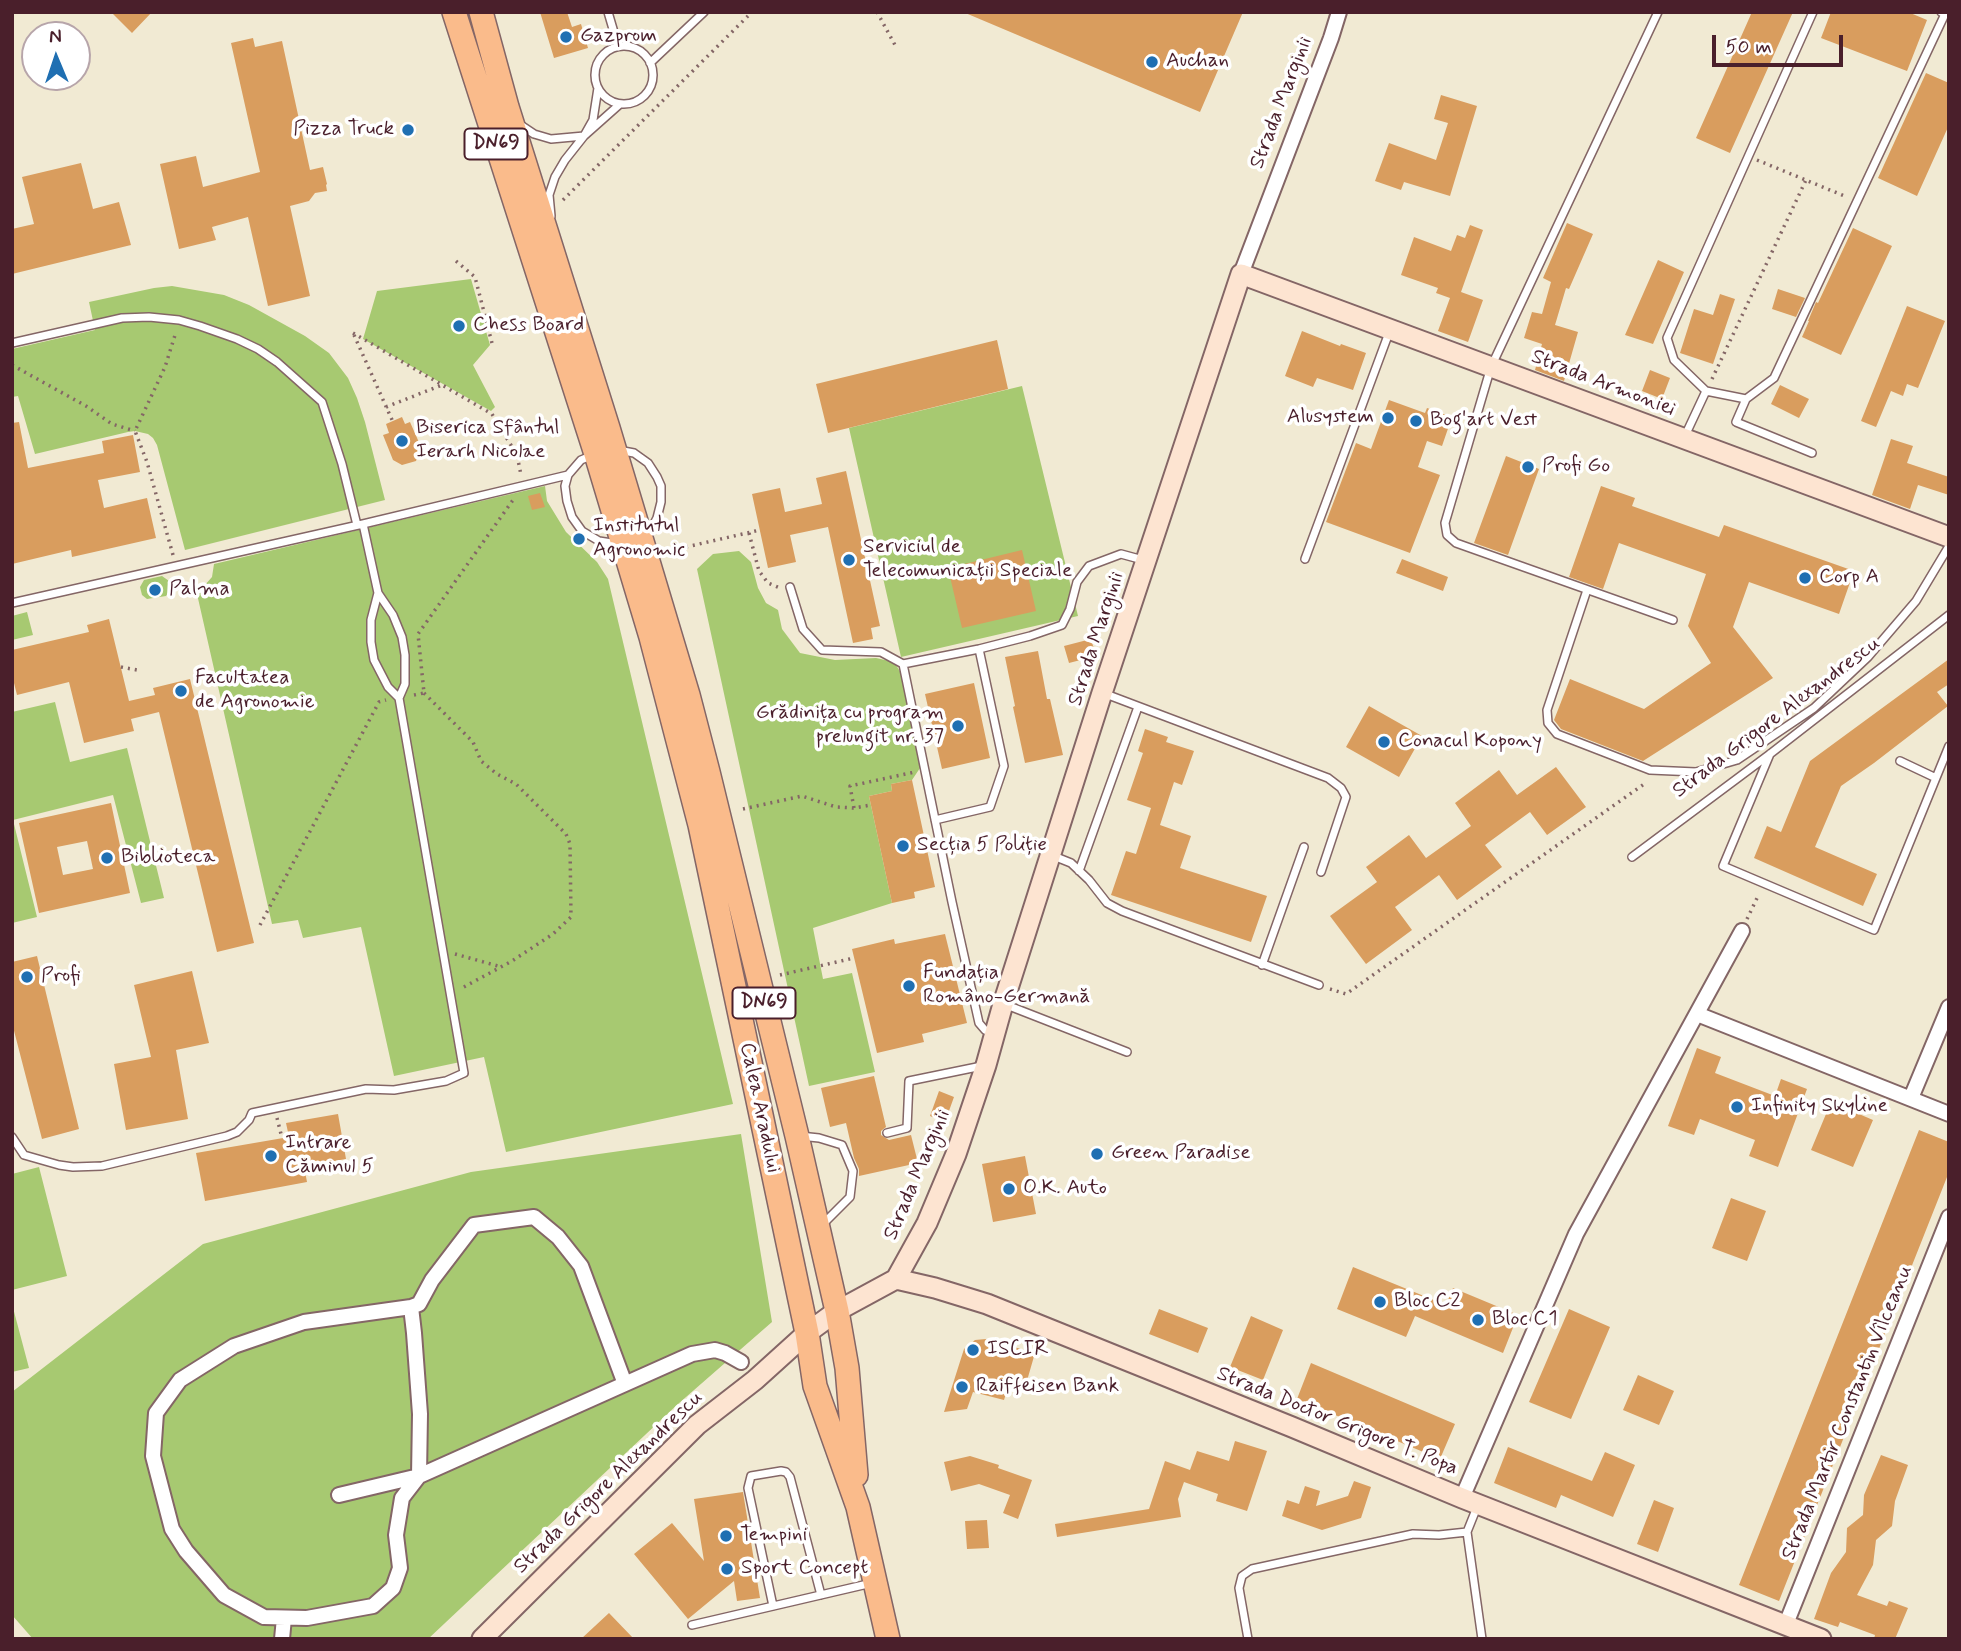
<!DOCTYPE html>
<html>
<head>
<meta charset="utf-8">
<style>
  body { margin:0 }
  #map { position:relative; width:1961px; height:1651px; overflow:hidden; background:#f1ead3; font-family:Mynerve,sans-serif }
  canvas { display:block }
  .frame { position:absolute; inset:0; border:14px solid #4a1f2b; pointer-events:none }
  .north { position:absolute; left:21px; top:21px; width:70px; height:70px; box-sizing:border-box; background:#fff; border:2px solid #b7a5aa; border-radius:50%; rotate:358deg; font-size:19px; font-weight:700; line-height:28px; text-align:center; color:#4a1f2b }
  .north::after { content:''; display:block; margin:auto; width:24px; height:32px; background:#1f6fb2; clip-path:polygon(50% 0,100% 100%,50% 72%,0 100%) }
  .scale { position:absolute; left:1712px; top:35px; width:131px; height:32px; box-sizing:border-box; border:4px solid #4a1f2b; border-top:0; padding-left:9px; font-size:21px; line-height:24px; white-space:nowrap; color:#4a1f2b; -webkit-text-stroke:5px #fff; paint-order:stroke }
</style>
</head>
<body>
<div id="map">
<canvas width="1961" height="1651"></canvas>
<div class="frame"></div>
<div class="north">N</div>
<div class="scale">50 m</div>
</div>
<script>
const ctx = document.querySelector('canvas').getContext('2d');
ctx.lineJoin = 'round';
function paint(path, color) {
  ctx.fillStyle = color;
  ctx.fill(path, 'evenodd');
}
function shape(rows) {
  const path = new Path2D();
  for (const r of rows) {
    if (r.length === 3) {
      path.moveTo(r[0] + r[2], r[1]);
      path.arc(r[0], r[1], r[2], 0, 2 * Math.PI);
      continue;
    }
    path.moveTo(r[0], r[1]);
    for (let i = 2; i < r.length; i += 2) path.lineTo(r[i], r[i + 1]);
  }
  return path;
}
function strokePath(path, color, width, dash) {
  ctx.strokeStyle = color;
  ctx.lineWidth = width;
  ctx.lineCap = dash ? 'butt' : 'round';
  ctx.setLineDash(dash || []);
  ctx.stroke(path);
}
function label(font, color, halo, rows, align = 'center') {
  ctx.font = font + ' Mynerve,sans-serif';
  ctx.lineWidth = 7;
  ctx.setLineDash([]);
  ctx.textBaseline = 'middle';
  ctx.strokeStyle = halo;
  ctx.fillStyle = color;
  for (const [text, x, y, turn = 0] of rows) {
    ctx.save();
    ctx.translate(x, y);
    ctx.rotate((+turn || 0) * Math.PI / 180);
    ctx.textAlign = isNaN(turn) ? turn : align;
    if (halo) ctx.strokeText(text, 0, 0);
    ctx.fillText(text, 0, 0);
    ctx.restore();
  }
}
const green = shape([
  [471,279,490,345,473,365,495,407,491,411,363,339,377,291],
  [172,286,224,295,249,305,305,336,329,353,348,378,357,398,365,422,385,500,185,550,157,445,153,438,148,434,135,431,128,432,35,454,18,396,12,397,12,349,95,330,89,302,154,288],
  [1022,386,1078,616,901,657,849,428],
  [545,486,547,501,566,532,597,562,608,579,733,1104,506,1152,484,1057,394,1076,361,927,303,938,298,920,272,924,197,594,212,577,214,564],
  [739,551,751,562,758,588,766,603,778,610,782,629,800,653,835,660,876,658,894,662,903,676,922,765,912,780,891,784,892,791,869,796,892,903,813,928,823,979,852,973,875,1072,809,1086,697,569,713,554],
  [162,576,169,581,170,590,166,596,147,599,142,595,140,587,144,580],
  [27,612,33,635,12,640,12,616],
  [55,702,70,762,127,748,164,898,141,903,113,795,13,820,37,917,12,923,12,712],
  [741,1134,772,1322,678,1404,428,1639,33,1639,12,1615,12,1392,203,1244,471,1172],
  [39,1167,67,1276,12,1290,12,1174],
  [12,1304,29,1368,12,1372]
]);
const building = shape([
  [111,12,152,12,132,33],
  [540,12,567,12,572,27,581,24,588,48,554,58],
  [963,12,1243,12,1200,112],
  [1752,12,1793,12,1730,153,1696,138],
  [1831,12,1908,12,1927,20,1907,71,1821,38],
  [253,38,255,47,282,41,310,170,323,167,327,184,326,185,327,191,315,193,309,201,290,206,310,296,268,306,248,217,212,227,216,240,179,249,160,164,196,156,203,187,260,172,231,43],
  [1926,73,1949,83,1949,125,1917,196,1878,178],
  [1441,95,1477,106,1450,196,1404,182,1401,190,1375,181,1389,143,1436,160,1448,123,1434,119],
  [81,163,93,209,119,202,131,245,12,274,12,229,34,224,22,177],
  [1567,223,1593,234,1569,289,1566,288,1555,325,1578,332,1564,381,1535,370,1542,344,1524,338,1532,312,1542,314,1551,282,1543,278],
  [1470,225,1483,230,1461,292,1483,300,1468,342,1438,331,1450,298,1436,293,1438,288,1401,275,1414,237,1451,251,1457,235,1465,238],
  [1853,228,1892,246,1841,355,1802,337,1809,321,1808,321,1816,302,1818,303],
  [1658,260,1684,272,1653,344,1625,335],
  [1778,289,1805,298,1796,317,1772,309],
  [1720,294,1735,299,1713,364,1680,353,1694,309,1713,315],
  [1907,306,1945,321,1918,388,1907,384,1903,396,1891,391,1876,427,1861,421],
  [1302,331,1340,346,1341,344,1366,353,1353,390,1317,378,1313,387,1285,376],
  [997,340,1008,389,828,433,816,384],
  [1650,370,1670,378,1662,399,1642,391],
  [1780,385,1809,399,1799,418,1771,404],
  [1389,400,1425,413,1427,408,1452,417,1442,446,1427,441,1418,467,1440,475,1410,553,1326,522,1356,443,1371,449],
  [402,417,405,424,410,422,421,447,416,461,402,465,393,460,383,435,389,433,386,424],
  [19,422,28,468,104,453,102,441,133,435,140,472,98,480,104,508,147,498,156,538,72,557,71,550,12,564,12,423],
  [1891,439,1913,446,1907,463,1949,477,1949,495,1918,485,1910,509,1872,495],
  [1506,456,1539,469,1508,555,1474,543],
  [846,471,880,626,871,628,873,639,853,643,828,527,790,535,796,562,768,568,752,494,780,488,785,512,822,504,816,478],
  [1601,486,1635,498,1632,506,1719,537,1724,525,1854,571,1839,614,1749,582,1733,627,1773,678,1643,761,1561,729,1554,720,1570,679,1644,709,1711,663,1688,626,1706,574,1619,543,1603,589,1569,577],
  [540,493,545,507,532,510,528,496],
  [1022,550,1036,611,962,628,948,568],
  [1402,559,1448,577,1443,591,1396,573],
  [109,619,129,701,155,695,153,688,190,679,254,943,217,952,159,712,131,719,134,731,84,743,69,682,17,695,12,675,12,650,89,632,87,625],
  [1091,639,1096,656,1069,663,1064,646],
  [1038,651,1047,699,1050,699,1063,755,1025,763,1013,707,1015,706,1005,657],
  [1949,659,1949,684,1937,692,1948,706,1874,763,1841,786,1815,847,1877,874,1863,906,1754,858,1767,826,1781,832,1810,761],
  [974,683,990,758,942,769,925,694],
  [1369,706,1422,736,1399,777,1346,747],
  [1145,729,1168,737,1166,742,1194,751,1182,785,1174,782,1160,825,1191,836,1180,868,1267,896,1251,942,1111,895,1126,851,1136,854,1151,808,1127,800,1143,753,1138,751],
  [1556,767,1586,807,1547,835,1530,812,1485,845,1502,867,1457,900,1439,875,1395,907,1412,930,1366,964,1330,916,1377,882,1366,867,1409,835,1426,858,1471,826,1455,803,1499,770,1517,795],
  [912,780,935,887,914,892,915,898,892,903,869,796,892,791,891,784],
  [111,803,130,893,39,913,19,823],
  [87,841,93,869,63,875,57,847],
  [945,934,967,1023,922,1034,924,1042,877,1053,852,949,894,939,895,944],
  [37,956,79,1129,42,1139,12,1023,12,962],
  [192,971,209,1043,176,1050,188,1119,126,1130,114,1064,151,1057,134,985],
  [1697,1048,1721,1057,1715,1073,1775,1096,1781,1079,1807,1089,1778,1167,1749,1156,1755,1140,1700,1119,1694,1135,1668,1126],
  [874,1076,886,1127,881,1131,881,1135,889,1140,911,1135,918,1163,859,1176,859,1169,854,1158,846,1123,830,1127,821,1088],
  [939,1091,954,1097,945,1122,930,1116],
  [1831,1102,1873,1120,1853,1167,1811,1150],
  [338,1114,346,1159,304,1166,307,1182,205,1201,196,1153,289,1137,286,1123],
  [1919,1130,1949,1142,1949,1172,1779,1601,1739,1585],
  [1025,1156,1036,1214,993,1222,982,1164],
  [1731,1198,1766,1211,1747,1261,1712,1248],
  [1353,1267,1446,1305,1453,1288,1518,1315,1503,1353,1415,1316,1406,1337,1337,1309],
  [1159,1309,1208,1328,1198,1353,1149,1334],
  [1569,1309,1610,1327,1571,1419,1529,1402],
  [1251,1316,1283,1330,1263,1380,1230,1367],
  [986,1339,1035,1353,1024,1391,1008,1387,1004,1400,973,1392,967,1409,944,1412,964,1349,975,1340],
  [1311,1363,1455,1424,1440,1459,1297,1399],
  [1638,1375,1674,1391,1659,1425,1623,1410],
  [1235,1441,1267,1451,1247,1511,1216,1501,1218,1494,1184,1482,1178,1499,1181,1517,1057,1537,1055,1524,1149,1509,1165,1461,1190,1470,1197,1451,1229,1461],
  [1508,1447,1592,1481,1605,1452,1635,1465,1613,1517,1561,1495,1556,1508,1494,1483],
  [1881,1455,1908,1465,1895,1501,1892,1526,1876,1540,1873,1565,1857,1595,1887,1606,1889,1601,1908,1608,1895,1639,1874,1639,1875,1635,1840,1622,1838,1627,1814,1619,1831,1573,1846,1552,1847,1528,1863,1515,1864,1495],
  [970,1456,999,1465,998,1468,1032,1480,1018,1519,1003,1513,1010,1495,979,1484,951,1491,944,1462],
  [1354,1481,1371,1487,1361,1518,1322,1530,1282,1516,1287,1500,1299,1504,1305,1486,1320,1491,1316,1506,1348,1496],
  [743,1492,760,1598,737,1601,734,1581,688,1619,634,1554,672,1523,704,1561,694,1499],
  [1654,1500,1674,1508,1658,1552,1637,1544],
  [987,1520,989,1548,967,1549,965,1521],
  [609,1613,634,1639,581,1639]
]);
const path = shape([
  [877,12,895,45],
  [1757,160,1847,197],
  [563,200,752,12],
  [456,261,475,277,493,347],
  [353,333,492,414,517,455,521,475],
  [354,335,393,422],
  [12,365,86,406,112,424,135,431],
  [1712,379,1806,180],
  [386,407,442,385],
  [749,533,759,571,768,583,780,588],
  [686,547,760,530],
  [173,555,147,462,135,431,165,367,176,332],
  [121,667,137,670],
  [424,693,473,742,481,761,497,774,516,784,566,834,570,844,571,917,553,934,512,961,462,988],
  [414,695,424,693,418,634,513,500],
  [854,808,850,786,915,772],
  [743,809,802,796,836,807,854,808,871,805],
  [1747,919,1759,894],
  [260,925,379,702,386,700],
  [455,954,498,966],
  [780,975,854,958],
  [1330,989,1346,994,1647,782],
  [277,1118,282,1138]
]);
const lane = shape([
  [608,12,618,46],
  [1658,12,1491,367,1445,523,1447,535,1456,543,1673,620],
  [1813,12,1667,338,1674,360,1706,391,1746,399,1774,378,1945,14,1941,12],
  [624,75,29],
  [650,63,704,12],
  [519,124,534,134,551,139,584,136,593,120,598,88],
  [551,216,549,195,555,177,565,160,584,136,620,104],
  [12,343,122,318,149,317,179,320,200,326,237,339,258,349,277,362,322,402,342,464,357,525],
  [1746,399,1736,422,1812,453],
  [1684,438,1706,391],
  [618,450,634,453,648,463,657,477,661,486,661,502,657,518,647,537],
  [593,455,581,460,568,475,565,486,567,501,572,517,582,531,599,541,618,544],
  [1305,559,1390,330],
  [790,587,803,629,822,650,881,652,903,664,979,649,1030,636,1062,625,1070,609,1077,582,1089,566,1121,554,1143,560],
  [1587,590,1547,710,1548,723,1557,734,1650,770,1696,772,1737,760,1814,708,1868,657,1916,601,1949,546],
  [378,593,371,620,371,642,374,660,388,687,399,698],
  [12,603,363,524,568,475],
  [903,664,952,902,979,1023,985,1030,994,1034],
  [1103,693,1328,778,1341,788,1346,797,1321,872],
  [1770,754,1723,866,1874,930,1949,746],
  [1900,761,1936,778],
  [935,820,990,807,1004,766,979,649],
  [1051,855,1071,863,1089,880,1107,903,1122,911,1319,985],
  [1632,857,1770,754,1949,615],
  [1079,871,1138,707],
  [1262,965,1304,847],
  [1004,1004,1127,1052],
  [887,1133,907,1128,909,1081,982,1066],
  [800,1136,819,1138,842,1145,853,1171,850,1197,821,1226],
  [12,1137,24,1155,59,1165,73,1167,102,1166,227,1136,237,1132,249,1120,252,1113,366,1089,394,1090,446,1081,464,1073,399,698,405,684,405,655,402,637,393,615,378,593,363,524],
  [1467,1532,1477,1507],
  [773,1606,748,1488,751,1476,781,1471,786,1472,790,1477,821,1595],
  [692,1625,872,1583],
  [1248,1639,1239,1588,1242,1576,1252,1569,1413,1534,1439,1535,1467,1532,1482,1639]
]);
const street = shape([
  [1241,274,1331,38,1339,12],
  [1697,1014,1949,1114],
  [1911,1098,1949,1007],
  [411,1307,414,1333,420,1414,419,1476,402,1498,396,1535,400,1568,393,1588,373,1606,307,1618,264,1617,224,1595,186,1551,172,1529,153,1456,156,1413,180,1380,234,1346,304,1322,411,1307,419,1304,432,1280,474,1225,534,1217,558,1237,581,1266,625,1384],
  [339,1495,419,1476,692,1354,715,1350,725,1353,741,1362],
  [1462,1498,1576,1234,1742,931],
  [1786,1624,1949,1217],
  [282,1639,284,1618]
]);
const secondary = shape([
  [896,1279,927,1223,956,1154,986,1065,1003,1004,1102,693,1241,274,1949,537],
  [482,1639,697,1425,755,1380,807,1333,837,1311,896,1279,935,1288,987,1304,1292,1427,1462,1498,1821,1639]
]);
const primary = shape([
  [454,12,596,454,651,637,700,825,807,1333,815,1386,858,1507,888,1639],
  [481,12,507,107,608,428,688,695,708,772,797,1136,837,1311,847,1368,856,1475]
]);
const markers = [
  [566,37,7,"#1f6fb2"],
  [1152,62,7,"#1f6fb2"],
  [408,130,7,"#1f6fb2"],
  [459,326,7,"#1f6fb2"],
  [1388,418,7,"#1f6fb2"],
  [1416,421,7,"#1f6fb2"],
  [402,441,7,"#1f6fb2"],
  [1528,467,7,"#1f6fb2"],
  [579,539,7,"#1f6fb2"],
  [849,560,7,"#1f6fb2"],
  [1805,578,7,"#1f6fb2"],
  [155,590,7,"#1f6fb2"],
  [181,691,7,"#1f6fb2"],
  [958,726,7,"#1f6fb2"],
  [1384,742,7,"#1f6fb2"],
  [903,846,7,"#1f6fb2"],
  [107,858,7,"#1f6fb2"],
  [27,977,7,"#1f6fb2"],
  [909,986,7,"#1f6fb2"],
  [1737,1107,7,"#1f6fb2"],
  [1097,1154,7,"#1f6fb2"],
  [271,1156,7,"#1f6fb2"],
  [1009,1189,7,"#1f6fb2"],
  [1380,1302,7,"#1f6fb2"],
  [1478,1320,7,"#1f6fb2"],
  [973,1350,7,"#1f6fb2"],
  [962,1387,7,"#1f6fb2"],
  [726,1536,7,"#1f6fb2"],
  [727,1569,7,"#1f6fb2"]
];
const shields = [
  [496,144,63],
  [764,1003,63]
];
const shieldNames = [
  ["DN69",496,144],
  ["DN69",764,1003]
];
const poiNames = [
  ["Gazprom",580,37],
  ["Auchan",1166,62],
  ["Pizza Truck",394,130,"right"],
  ["Chess Board",473,326],
  ["Alusystem",1374,418,"right"],
  ["Bog'art Vest",1430,421],
  ["Biserica Sfântul",416,429],
  ["Ierarh Nicolae",416,453],
  ["Profi Go",1542,467],
  ["Institutul",593,527],
  ["Agronomic",593,551],
  ["Serviciul de",863,548],
  ["Telecomunicații Speciale",863,572],
  ["Corp A",1819,578],
  ["Palma",169,590],
  ["Facultatea",195,679],
  ["de Agronomie",195,703],
  ["Grădinița cu program",944,714,"right"],
  ["prelungit nr. 37",944,738,"right"],
  ["Conacul Kopony",1398,742],
  ["Secția 5 Poliție",917,846],
  ["Biblioteca",121,858],
  ["Fundația",923,974],
  ["Româno-Germană",923,998],
  ["Profi",41,977],
  ["Infinity Skyline",1751,1107],
  ["Intrare",285,1144],
  ["Căminul 5",285,1168],
  ["Green Paradise",1111,1154],
  ["O.K. Auto",1023,1189],
  ["Bloc C2",1394,1302],
  ["Bloc C1",1492,1320],
  ["ISCIR",987,1350],
  ["Raiffeisen Bank",976,1387],
  ["Tempini",740,1536],
  ["Sport Concept",741,1569]
];
const streetNames = [
  ["Strada Marginii",1282,103,-69],
  ["Strada Armoniei",1603,384,21],
  ["Strada Marginii",1097,639,-72],
  ["Strada Grigore Alexandrescu",1777,718,-37],
  ["Calea Aradului",759,1108,78],
  ["Strada Marginii",918,1175,-67],
  ["Strada Martir Constantin Vîlceanu",1848,1413,-68],
  ["Strada Doctor Grigore T. Popa",1337,1422,22],
  ["Strada Grigore Alexandrescu",609,1483,-44]
];
paint(green, '#a7c971');
paint(building, '#d99d5e');
strokePath(lane, '#846666', 10);
strokePath(street, '#846666', 18);
strokePath(secondary, '#846666', 23);
strokePath(primary, '#846666', 26);
strokePath(path, '#846666', 3.5, [2, 5]);
strokePath(lane, '#fff', 7);
strokePath(street, '#fff', 14);
strokePath(secondary, '#fde4d1', 19);
strokePath(primary, '#fabb8b', 23);
for (const [x, y, r, color] of markers) {
  const dot = new Path2D();
  dot.arc(x, y, r, 0, 2 * Math.PI);
  ctx.fillStyle = color;
  ctx.fill(dot);
  strokePath(dot, '#fff', 2.5);
}
for (const [x, y, w] of shields) {
  const box = new Path2D();
  box.roundRect(x - w / 2, y - 15.5, w, 31, 5);
  ctx.fillStyle = '#fff';
  ctx.fill(box);
  strokePath(box, '#4a1f2b', 2);
}
label('bold 19px', '#4a1f2b', null, shieldNames);
label('21px', '#4a1f2b', '#fff', poiNames, 'left');
label('21px', '#4a1f2b', '#fff', streetNames);
</script>
</body>
</html>
